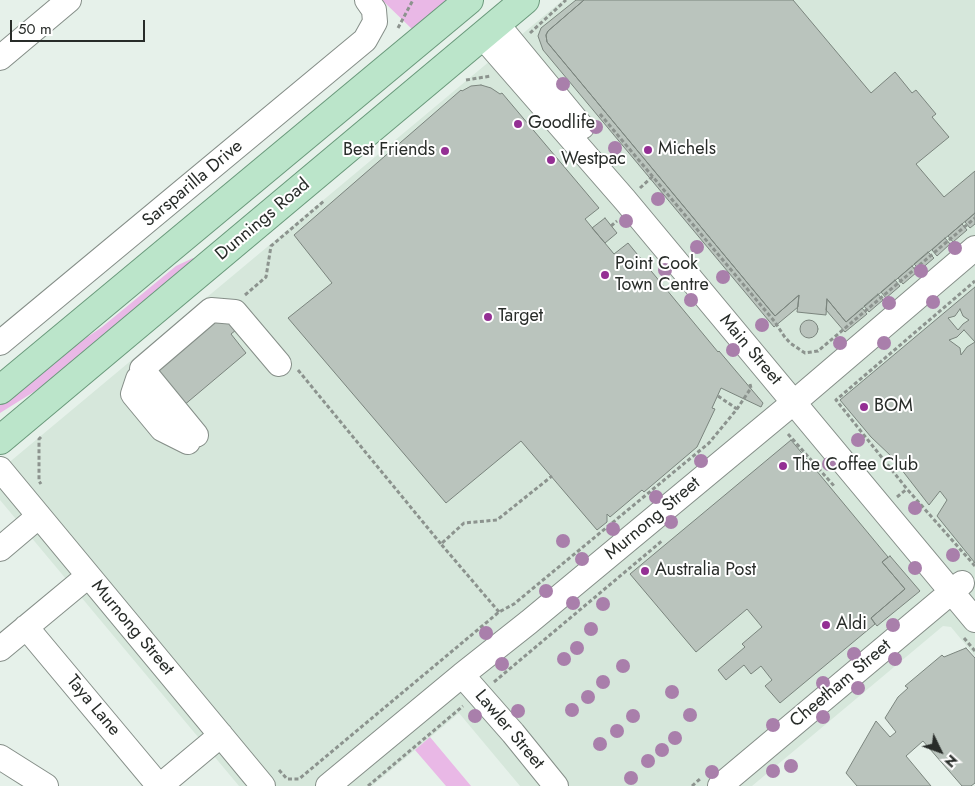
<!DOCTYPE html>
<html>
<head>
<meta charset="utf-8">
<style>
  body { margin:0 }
  #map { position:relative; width:975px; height:786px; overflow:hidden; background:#e6f1ea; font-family:Jost,sans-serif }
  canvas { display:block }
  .north { position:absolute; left:915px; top:726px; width:50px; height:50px; -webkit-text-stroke:4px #fff; paint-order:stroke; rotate:132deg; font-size:14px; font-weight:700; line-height:20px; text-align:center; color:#282c29 }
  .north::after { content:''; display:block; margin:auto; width:18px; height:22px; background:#282c29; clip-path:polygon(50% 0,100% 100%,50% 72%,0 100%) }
  .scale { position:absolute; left:10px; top:20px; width:135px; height:22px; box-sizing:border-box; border:2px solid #282c29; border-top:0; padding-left:6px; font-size:15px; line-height:18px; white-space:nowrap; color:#282c29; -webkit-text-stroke:4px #fff; paint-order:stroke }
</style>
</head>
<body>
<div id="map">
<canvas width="975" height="786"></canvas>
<div class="north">N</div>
<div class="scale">50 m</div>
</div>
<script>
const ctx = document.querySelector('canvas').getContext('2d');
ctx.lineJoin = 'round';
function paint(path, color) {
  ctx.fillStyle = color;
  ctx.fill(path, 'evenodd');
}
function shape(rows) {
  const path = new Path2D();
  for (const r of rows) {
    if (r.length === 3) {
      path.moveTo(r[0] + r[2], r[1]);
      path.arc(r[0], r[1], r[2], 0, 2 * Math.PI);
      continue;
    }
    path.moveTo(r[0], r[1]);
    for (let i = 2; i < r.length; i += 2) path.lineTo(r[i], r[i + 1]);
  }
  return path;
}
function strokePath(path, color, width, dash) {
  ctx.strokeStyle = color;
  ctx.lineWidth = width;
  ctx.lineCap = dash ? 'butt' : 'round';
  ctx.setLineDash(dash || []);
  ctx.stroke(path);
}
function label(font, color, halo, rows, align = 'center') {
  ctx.font = font + ' Jost,sans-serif';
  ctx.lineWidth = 4;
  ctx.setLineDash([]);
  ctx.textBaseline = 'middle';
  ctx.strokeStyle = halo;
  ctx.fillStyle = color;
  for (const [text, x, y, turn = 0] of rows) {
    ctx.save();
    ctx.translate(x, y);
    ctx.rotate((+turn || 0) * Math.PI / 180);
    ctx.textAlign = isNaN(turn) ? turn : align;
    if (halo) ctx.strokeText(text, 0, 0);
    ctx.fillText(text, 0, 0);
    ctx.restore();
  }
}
const built = shape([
  [563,0,975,0,975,656,951,627,943,626,752,786,520,786,459,713,372,786,239,786,0,500,0,470]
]);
const green = shape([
  [382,0,449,0,413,30],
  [193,258,195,260,48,383,0,413,0,400,23,381,102,327,176,266],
  [430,737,471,786,446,786,415,750]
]);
const building = shape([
  [576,0,584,0,548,31,546,35,547,42,775,316,799,295,798,307,774,327,543,50,538,36,541,28,576,0],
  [584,0,793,0,871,93,895,72,912,93,916,90,936,114,932,117,949,137,916,164,944,197,975,171,975,213,846,322,827,299,826,315,797,312,799,295,775,316,547,42,546,35,548,31,584,0],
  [481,85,491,88,500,94,502,93,599,208,585,219,614,254,628,243,718,352,719,351,763,403,761,407,721,388,712,408,715,409,697,447,644,492,642,490,610,517,607,514,607,522,597,530,521,441,446,503,288,318,332,283,294,235,461,90,462,91,471,86,481,85],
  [975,213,975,224,970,228,965,222,975,213],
  [605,218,617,233,605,243,592,228,605,218],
  [962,224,967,230,953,242,948,236,962,224],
  [945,238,950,244,937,256,932,250,945,238],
  [928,252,934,258,920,270,914,264,928,252],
  [912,266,917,272,903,284,898,278,912,266],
  [895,280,900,286,886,298,881,292,895,280],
  [975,287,975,563,937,516,947,500,940,491,929,505,891,456,871,437,840,400,975,287],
  [878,294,883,300,869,312,864,306,878,294],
  [827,299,846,322,862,308,867,314,845,332,826,310,827,299],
  [960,309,963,316,969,320,963,324,958,330,948,318,955,316,960,309],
  [223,314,236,330,231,334,246,353,183,406,152,370,223,314],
  [809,329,9],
  [964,330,975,342,967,347,961,355,960,348,949,340,957,337,964,330],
  [791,440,888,557,882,562,905,589,871,618,875,624,780,703,765,686,772,680,761,666,751,674,744,665,726,680,718,670,745,647,742,644,762,627,747,609,696,652,630,574,791,440],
  [890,556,920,591,877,626,871,618,905,589,882,562,890,556],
  [966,648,975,658,975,783,971,786,962,786,923,741,906,756,931,786,857,786,846,773,876,721,890,737,896,732,885,718,898,697,908,688,905,686,942,655,944,657,966,648]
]);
const path = shape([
  [398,28,413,0],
  [530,33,566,0],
  [466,80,491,76],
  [600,114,775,322,784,336,790,343,805,353,818,351,975,218],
  [640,188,653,176],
  [611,226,617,221],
  [245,295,266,277,271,246,324,201],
  [298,370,441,544],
  [718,396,737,409],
  [788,434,835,487],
  [41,437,39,439,39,481,41,484],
  [897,497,907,489],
  [975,566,907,489,836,400,975,281],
  [499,612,441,544,464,523,497,520,552,476],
  [964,638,975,651],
  [494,682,663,540],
  [279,770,287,779,299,779,499,612,514,604,549,575,709,443,737,409,751,388,750,384],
  [368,786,463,706],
  [692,786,701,778]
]);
const minor = shape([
  [497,24,582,127],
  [482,36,625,200,975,620],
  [0,58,69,0],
  [0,343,365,40,375,22,374,10,367,0],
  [138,379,133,394,162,429,188,442],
  [196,435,142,369,211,310,235,312,279,364],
  [0,469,263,786],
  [0,549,39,516],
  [26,627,159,786],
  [0,649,88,576],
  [462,675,513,733,556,786],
  [0,757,46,786],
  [160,786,221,735],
  [328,786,462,675,529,622,805,393,975,248],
  [720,786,962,583]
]);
const major = shape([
  [0,390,469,0],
  [0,440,525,0]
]);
const trees = [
  [563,84],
  [596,127],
  [615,148],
  [658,199],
  [626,221],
  [697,247],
  [955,248],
  [665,270],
  [921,271],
  [723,277],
  [691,300],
  [933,302],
  [889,303],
  [762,325],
  [840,343],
  [884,343],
  [733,350],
  [858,440],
  [701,461],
  [829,464],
  [656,497],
  [915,508],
  [671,522],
  [613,529],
  [563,541],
  [953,555],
  [582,559],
  [915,568],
  [546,591],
  [573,603],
  [603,604],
  [893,625],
  [591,629],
  [486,633],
  [577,648],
  [854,654],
  [564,659],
  [895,659],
  [502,664],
  [623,666],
  [603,682],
  [823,683],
  [858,688],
  [672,692],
  [588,697],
  [572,710],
  [518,711],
  [690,715],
  [475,716],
  [633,716],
  [823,717],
  [773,725],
  [617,731],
  [675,738],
  [600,744],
  [662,750],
  [648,761],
  [791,766],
  [773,771],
  [712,772],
  [631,778]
];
const markers = [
  [518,124,5,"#942f94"],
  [648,150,5,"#942f94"],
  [445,151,5,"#942f94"],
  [551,160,5,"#942f94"],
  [605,275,5,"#942f94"],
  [488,317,5,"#942f94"],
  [864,407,5,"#942f94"],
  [783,466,5,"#942f94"],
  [645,571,5,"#942f94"],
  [826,625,5,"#942f94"]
];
const poiNames = [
  ["Goodlife",528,124],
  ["Michels",658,150],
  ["Best Friends",435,151,"right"],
  ["Westpac",561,160],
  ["Point Cook",615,265],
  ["Town Centre",615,286],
  ["Target",498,317],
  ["BOM",874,407],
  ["The Coffee Club",793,466],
  ["Australia Post",655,571],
  ["Aldi",836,625]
];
const streetNames = [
  ["Sarsparilla Drive",193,184,-40],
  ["Dunnings Road",263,220,-40],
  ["Main Street",750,350,50],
  ["Murnong Street",653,519,-40],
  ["Murnong Street",132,628,50],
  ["Cheetham Street",841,684,-40],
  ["Taya Lane",93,706,50],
  ["Lawler Street",509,730,50]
];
paint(built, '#d6e7db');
paint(green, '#e9b8e6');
paint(building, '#bac4bd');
strokePath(building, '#7b857e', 1);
strokePath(minor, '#858e88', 26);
strokePath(major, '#6a997b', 30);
strokePath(path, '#8c938e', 3, [4, 2.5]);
strokePath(minor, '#fff', 24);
strokePath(major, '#bbe5ca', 28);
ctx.fillStyle = '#a97fab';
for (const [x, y] of trees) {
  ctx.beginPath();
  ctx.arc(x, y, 7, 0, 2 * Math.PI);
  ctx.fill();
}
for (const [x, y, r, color] of markers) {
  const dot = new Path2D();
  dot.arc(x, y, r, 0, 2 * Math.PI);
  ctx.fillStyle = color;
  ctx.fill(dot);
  strokePath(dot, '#fff', 2);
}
label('18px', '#282c29', '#fff', poiNames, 'left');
label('18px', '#282c29', '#fff', streetNames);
</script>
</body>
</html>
